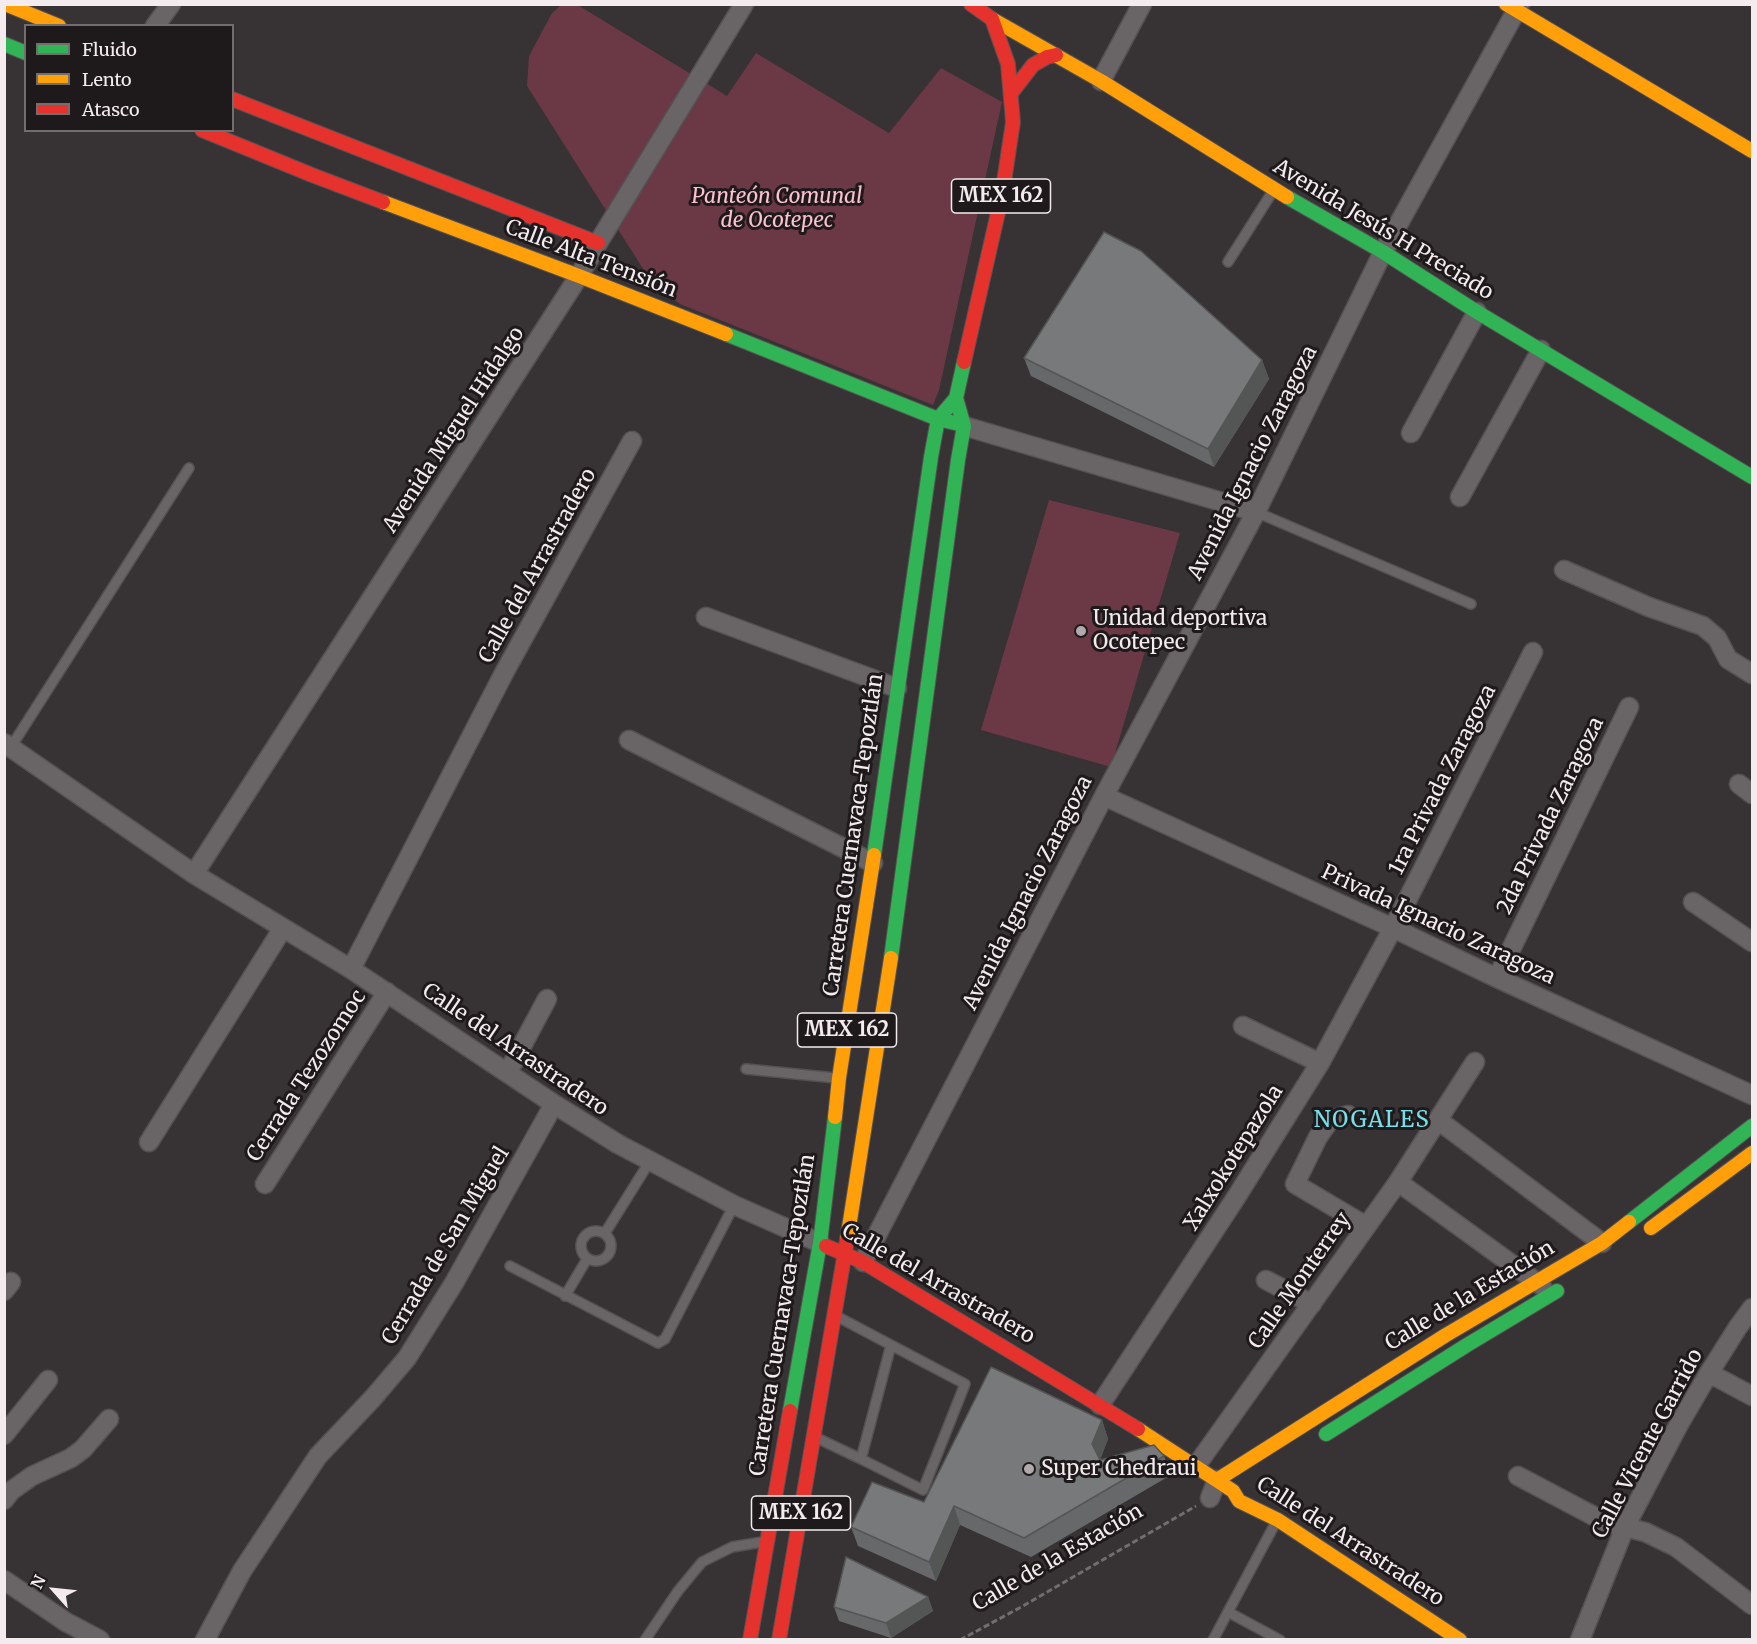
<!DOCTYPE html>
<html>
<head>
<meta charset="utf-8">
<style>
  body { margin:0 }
  #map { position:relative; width:1757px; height:1644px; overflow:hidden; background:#373233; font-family:Merriweather,serif }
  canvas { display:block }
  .frame { position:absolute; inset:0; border:6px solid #f3ebed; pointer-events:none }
  .legend { position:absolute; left:24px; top:24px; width:210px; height:108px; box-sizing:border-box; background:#1e191a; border:2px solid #736d6e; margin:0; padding:8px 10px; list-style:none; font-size:18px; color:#f3ebed }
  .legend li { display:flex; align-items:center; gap:12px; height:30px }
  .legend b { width:30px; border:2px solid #736d6e }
  .north { position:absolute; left:24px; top:1560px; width:60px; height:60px; -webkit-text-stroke:4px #1e191a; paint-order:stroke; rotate:297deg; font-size:16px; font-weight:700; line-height:24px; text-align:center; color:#f3ebed }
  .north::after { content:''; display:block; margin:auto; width:21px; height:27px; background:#f3ebed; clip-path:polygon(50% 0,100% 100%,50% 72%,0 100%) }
</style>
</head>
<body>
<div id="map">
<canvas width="1757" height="1644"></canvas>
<div class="frame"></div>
<ul class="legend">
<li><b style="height:8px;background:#30b455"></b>Fluido</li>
<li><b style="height:8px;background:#ff9f0a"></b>Lento</li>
<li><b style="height:8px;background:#e5322d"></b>Atasco</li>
</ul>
<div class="north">N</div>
</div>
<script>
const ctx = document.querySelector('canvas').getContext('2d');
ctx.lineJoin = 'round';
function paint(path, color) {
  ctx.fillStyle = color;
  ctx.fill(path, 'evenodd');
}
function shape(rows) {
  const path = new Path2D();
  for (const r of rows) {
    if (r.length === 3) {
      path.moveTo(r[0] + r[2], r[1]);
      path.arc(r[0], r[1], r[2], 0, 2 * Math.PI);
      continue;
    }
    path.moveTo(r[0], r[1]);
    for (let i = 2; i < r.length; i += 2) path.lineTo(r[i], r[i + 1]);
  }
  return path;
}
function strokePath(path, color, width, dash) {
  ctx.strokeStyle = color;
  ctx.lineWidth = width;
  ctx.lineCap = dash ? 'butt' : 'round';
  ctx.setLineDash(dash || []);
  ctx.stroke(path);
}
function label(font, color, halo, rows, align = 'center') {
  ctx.font = font + ' Merriweather,serif';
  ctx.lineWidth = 6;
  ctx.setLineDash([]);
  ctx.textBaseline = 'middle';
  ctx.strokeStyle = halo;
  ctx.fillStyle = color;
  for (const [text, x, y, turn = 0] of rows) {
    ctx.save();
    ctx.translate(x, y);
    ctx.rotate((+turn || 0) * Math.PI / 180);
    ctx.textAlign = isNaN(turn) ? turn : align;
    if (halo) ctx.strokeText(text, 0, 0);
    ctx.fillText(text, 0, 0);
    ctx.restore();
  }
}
const green = shape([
  [576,4,727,96,756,53,889,133,941,68,1002,102,939,390,933,405,680,304,652,283,527,86,529,56,552,13,561,5],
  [1049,500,1180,533,1111,767,981,730]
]);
const path = shape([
  [960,1640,1023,1606,1196,1506]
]);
const lane = shape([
  [1228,262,1273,191],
  [1256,512,1471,604],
  [11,747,189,468],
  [746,1069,836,1078],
  [596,1246,15],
  [605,1233,650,1161],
  [510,1266,658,1343,665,1339,734,1205],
  [565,1296,587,1259],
  [819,1439,861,1459,891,1345,840,1318],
  [861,1459,923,1490,965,1384,891,1345],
  [1228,1612,1280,1640],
  [645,1640,678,1591,702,1562,732,1547,762,1542],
  [1213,1640,1276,1522]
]);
const street = shape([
  [155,26,171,4],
  [1101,81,1142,4],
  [964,426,1256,512],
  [1411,433,1477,312],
  [1460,497,1541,350],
  [1564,570,1649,607,1703,626,1717,638,1728,659,1752,674],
  [706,617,897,688],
  [629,740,873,863],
  [4,743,194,874,351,969,554,1104,618,1144,734,1205,820,1243],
  [1739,784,1752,794],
  [1104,796,1393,928,1497,978,1752,1095],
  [194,874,579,276,598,243,744,4],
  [1693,902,1752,942],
  [351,969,504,673,632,441],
  [1497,978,1629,707],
  [1243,1026,1320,1063],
  [508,1072,547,999],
  [1348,1115,1330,1120,1318,1137,1295,1184,1366,1226],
  [1438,1120,1602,1243],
  [149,1142,283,928],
  [1398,1182,1542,1286],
  [265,1184,387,992],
  [863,1262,1104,796,1256,512,1383,252,1520,4],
  [1266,1280,1312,1304],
  [4,1291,11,1282],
  [1709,1373,1752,1396],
  [1100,1405,1237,1196,1320,1063,1393,928,1533,652],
  [4,1435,48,1380],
  [1196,1466,1398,1182,1475,1062],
  [1518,1476,1607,1523,1645,1532,1676,1547,1752,1605],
  [1210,1498,1217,1480],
  [4,1500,11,1491,32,1476,71,1458,83,1449,109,1419],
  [4,1580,66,1622,100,1640],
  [205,1640,242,1571,318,1456,373,1398,407,1358,454,1283,554,1104],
  [1580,1640,1625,1527,1678,1426,1709,1373,1738,1327,1752,1308]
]);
const fast = shape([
  [4,44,26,53],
  [1287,197,1383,252,1477,312,1752,477],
  [726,334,938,419,959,424],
  [874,855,931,457,938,419,956,398,964,362],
  [891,958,958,460,964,426,956,398],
  [1629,1222,1752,1126],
  [790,1411,820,1243,835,1117],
  [1326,1434,1467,1345,1557,1291]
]);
const slow = shape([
  [5,4,59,26],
  [1506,4,1752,151],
  [992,19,1101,81,1287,197],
  [383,202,579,276,726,334],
  [835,1117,839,1078,874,855],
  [1651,1228,1752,1153],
  [847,1240,891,958],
  [1138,1429,1233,1491,1239,1501,1278,1520,1460,1640],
  [1217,1480,1446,1335,1602,1243,1629,1222]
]);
const jam = shape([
  [1012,92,1033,65,1047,57,1056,55],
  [232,99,598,243],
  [202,130,312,175,383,202],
  [964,362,1002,195,1013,122,1008,64,992,19,971,4],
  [826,1246,863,1262,1138,1429],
  [750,1640,790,1411],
  [779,1640,847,1240]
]);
const wall = shape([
  [1024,358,1262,360,1269,379,1214,467,1031,376],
  [1102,1420,1108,1439,1100,1460,1164,1456,1171,1475,1031,1557,960,1525,936,1581,858,1546,851,1527,924,1502],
  [928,1597,933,1611,891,1638,839,1621,834,1607]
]);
const shadedWall = shape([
  [1262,360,1269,379,1214,467,1208,449],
  [1102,1420,1108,1439,1099,1462,1092,1444],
  [954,1506,960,1525,936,1581,929,1562],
  [928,1597,933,1611,891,1638,886,1623]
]);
const building = shape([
  [1104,232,1141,251,1262,360,1208,449,1024,358,1104,232],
  [991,1367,1102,1420,1092,1444,1100,1460,1154,1445,1164,1456,1024,1538,954,1506,929,1562,851,1527,872,1482,924,1502,991,1367],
  [846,1557,928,1597,886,1623,834,1607,846,1557]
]);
const markers = [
  [1081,631,6,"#b1aaac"],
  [1029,1469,6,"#b1aaac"]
];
const shields = [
  [1001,196,99],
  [847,1030,99],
  [801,1513,99]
];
const shieldNames = [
  ["MEX 162",1001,196],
  ["MEX 162",847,1030],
  ["MEX 162",801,1513]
];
const parkNames = [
  ["Panteón Comunal",777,197],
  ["de Ocotepec",777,221]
];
const streetNames = [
  ["Avenida Jesús H Preciado",1383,230,31],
  ["Calle Alta Tensión",591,259,21],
  ["Avenida Miguel Hidalgo",454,430,-57],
  ["Avenida Ignacio Zaragoza",1253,463,-63],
  ["Calle del Arrastradero",538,566,-61],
  ["1ra Privada Zaragoza",1443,780,-63],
  ["2da Privada Zaragoza",1551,816,-64],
  ["Carretera Cuernavaca-Tepoztlán",854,835,-82],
  ["Avenida Ignacio Zaragoza",1028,893,-63],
  ["Privada Ignacio Zaragoza",1438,925,25],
  ["Calle del Arrastradero",515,1050,34],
  ["Cerrada Tezozomoc",307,1076,-57],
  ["Xalxokotepazola",1234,1158,-58],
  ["Cerrada de San Miguel",446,1246,-59],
  ["Calle Monterrey",1300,1281,-55],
  ["Calle del Arrastradero",938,1284,30],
  ["Calle de la Estación",1470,1296,-31],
  ["Carretera Cuernavaca-Tepoztlán",783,1315,-81],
  ["Calle Vicente Garrido",1648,1444,-62],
  ["Calle del Arrastradero",1350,1542,33],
  ["Calle de la Estación",1058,1558,-30]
];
const poiNames = [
  ["Unidad deportiva",1093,619],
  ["Ocotepec",1093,643],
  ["Super Chedraui",1041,1469]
];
const neighbourhoodNames = [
  ["NOGALES",1372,1121]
];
paint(green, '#6b3846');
strokePath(lane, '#555152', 12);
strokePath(street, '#555152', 21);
strokePath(fast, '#555152', 16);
strokePath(slow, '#555152', 16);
strokePath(jam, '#555152', 16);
strokePath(path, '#726e6f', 3, [6, 3]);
strokePath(lane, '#696465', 9);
strokePath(street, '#696465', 18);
strokePath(fast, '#30b455', 14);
strokePath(slow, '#ff9f0a', 14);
strokePath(jam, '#e5322d', 14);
paint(wall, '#676869');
paint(shadedWall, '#545555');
paint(building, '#78797a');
strokePath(building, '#545555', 1.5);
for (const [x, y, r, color] of markers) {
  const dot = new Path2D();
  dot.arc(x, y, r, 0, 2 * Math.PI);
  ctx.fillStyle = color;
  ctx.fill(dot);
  strokePath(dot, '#1e191a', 2);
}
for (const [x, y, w] of shields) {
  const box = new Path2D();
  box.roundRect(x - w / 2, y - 17, w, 34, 4.5);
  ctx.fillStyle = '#1e191a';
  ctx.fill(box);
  strokePath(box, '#f3ebed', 1.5);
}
label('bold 20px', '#f3ebed', null, shieldNames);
label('italic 21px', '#fbc1ce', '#1e191a', parkNames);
label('21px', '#f3ebed', '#1e191a', streetNames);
label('21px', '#f3ebed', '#1e191a', poiNames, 'left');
ctx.letterSpacing = '1.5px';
label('22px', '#75e0ea', '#1e191a', neighbourhoodNames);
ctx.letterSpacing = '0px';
</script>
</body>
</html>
